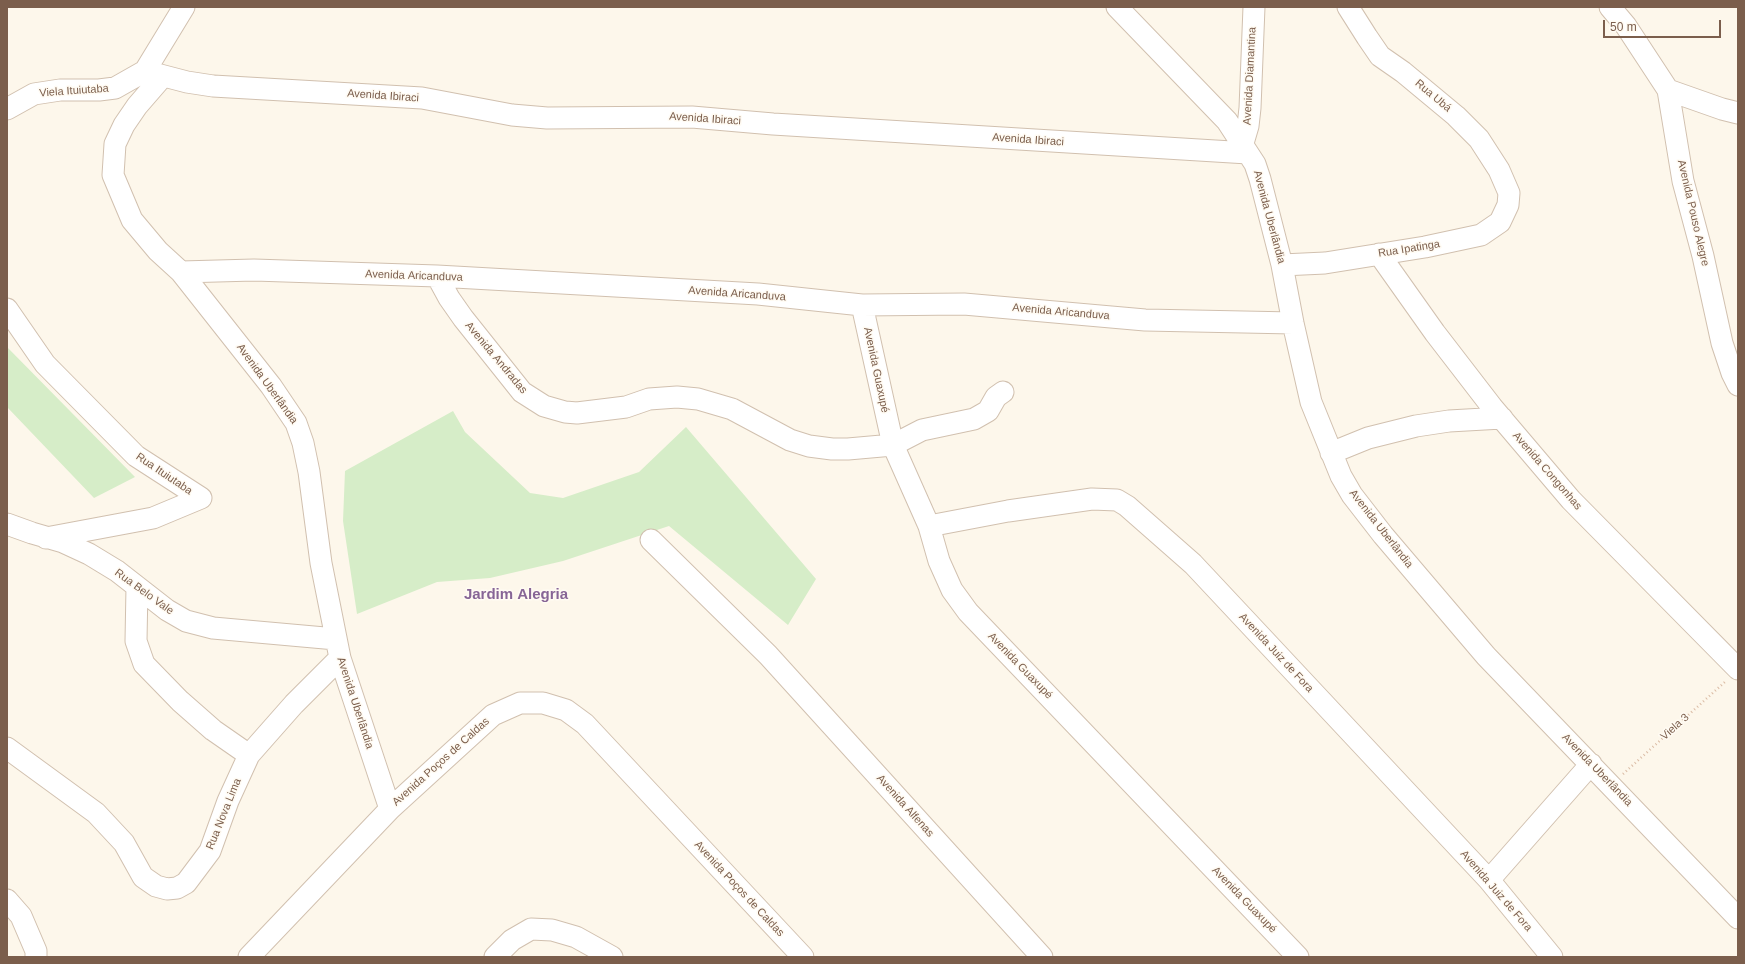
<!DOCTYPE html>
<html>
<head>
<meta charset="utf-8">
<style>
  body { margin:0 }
  #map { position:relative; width:1745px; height:964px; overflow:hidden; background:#fdf7eb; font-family:Helvetica,sans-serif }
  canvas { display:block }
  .frame { position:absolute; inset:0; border:8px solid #7b5e4c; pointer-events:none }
  .scale { position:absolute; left:1603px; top:20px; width:118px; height:18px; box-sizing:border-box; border:2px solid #7b5e4c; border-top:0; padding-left:5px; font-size:12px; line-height:14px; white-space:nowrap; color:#7b5e4c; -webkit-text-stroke:3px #fffbf3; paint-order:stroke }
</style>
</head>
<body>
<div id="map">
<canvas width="1745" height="964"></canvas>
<div class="frame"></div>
<div class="scale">50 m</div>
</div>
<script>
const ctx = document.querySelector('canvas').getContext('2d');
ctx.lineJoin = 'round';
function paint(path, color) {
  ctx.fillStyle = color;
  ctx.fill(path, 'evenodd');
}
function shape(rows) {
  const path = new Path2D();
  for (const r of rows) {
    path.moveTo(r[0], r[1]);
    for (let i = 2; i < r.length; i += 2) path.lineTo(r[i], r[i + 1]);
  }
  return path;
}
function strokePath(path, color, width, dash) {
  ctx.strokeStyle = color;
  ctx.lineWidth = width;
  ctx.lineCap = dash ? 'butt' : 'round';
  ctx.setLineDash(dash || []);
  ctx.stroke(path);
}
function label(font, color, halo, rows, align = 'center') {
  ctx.font = font + ' Helvetica,sans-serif';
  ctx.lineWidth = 3;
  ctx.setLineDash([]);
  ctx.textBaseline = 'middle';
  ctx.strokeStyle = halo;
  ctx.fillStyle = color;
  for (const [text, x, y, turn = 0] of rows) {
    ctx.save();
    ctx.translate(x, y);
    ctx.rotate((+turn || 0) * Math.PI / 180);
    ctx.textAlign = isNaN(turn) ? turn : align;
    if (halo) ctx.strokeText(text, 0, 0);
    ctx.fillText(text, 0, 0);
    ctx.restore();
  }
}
const green = shape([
  [7,347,135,477,94,498,7,407],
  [453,411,465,432,530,493,563,498,639,472,686,427,816,579,788,625,669,526,563,561,490,578,437,582,357,614,343,521,345,471]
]);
const path = shape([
  [1623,774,1726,681]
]);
const minor = shape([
  [1117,7,1227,121,1255,164,1260,179,1282,265,1293,323,1311,402,1341,476,1352,495,1383,535,1486,656,1738,918],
  [1610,7,1626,26,1668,90,1683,181,1703,256,1722,343,1732,373,1738,385],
  [145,71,184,7],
  [163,76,137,106,124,125,115,144,113,175,132,220,158,251,181,272,271,386,296,423,303,443,309,472,321,563,340,658,390,809],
  [1668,90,1722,109,1738,113],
  [7,109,34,94,60,90,99,90,115,88,145,71,187,82,213,86,422,98,512,115,547,118,692,117,773,124,1248,153],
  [1243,143,1248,126,1250,108,1254,7],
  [1379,254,1435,333,1492,407,1571,500,1738,669],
  [1282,265,1325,263,1425,247,1481,235,1500,222,1508,205,1509,193,1499,170,1479,139,1456,116,1403,72,1380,56,1367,37,1348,7],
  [181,272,254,270,437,276,758,294,862,305,964,304,1145,320,1293,323],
  [437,276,449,298,463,318,522,392,544,406,565,412,577,413,626,407,649,399,677,397,698,399,732,409,790,440,809,446,832,449,848,449,893,445,922,430,974,419,988,411,996,397,1003,392],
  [862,305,893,445,929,526,939,561,952,590,968,612,1298,957],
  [7,309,45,364,136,456,201,498,153,518,46,538],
  [1331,453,1368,438,1416,426,1449,421,1502,418],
  [7,524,32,533,63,542,89,554,117,571,167,610,186,621,213,628,336,639],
  [929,526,1008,511,1092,499,1117,500,1127,506,1193,564,1489,880,1552,957],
  [651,540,768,655,1042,957],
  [137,587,136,641,144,664,180,701,213,730,249,755],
  [7,748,96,813,124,843,143,877,156,886,167,889,177,888,186,883,210,851,228,801,249,755,294,704,340,658],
  [1489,880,1591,764],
  [7,900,21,916,36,951,36,957],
  [249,957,390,809,493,715,520,703,543,703,566,710,585,724,803,957],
  [495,957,512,940,531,929,552,930,576,937,612,957]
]);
const streetNames = [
  ["Avenida Diamantina",1250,76,-87],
  ["Viela Ituiutaba",74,91,-4],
  ["Avenida Ibiraci",383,96,4],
  ["Rua Ubá",1433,96,40],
  ["Avenida Ibiraci",705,119,4],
  ["Avenida Ibiraci",1028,140,4],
  ["Avenida Pouso Alegre",1693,213,77],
  ["Avenida Uberlândia",1269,217,75],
  ["Rua Ipatinga",1409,249,-9],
  ["Avenida Aricanduva",414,276,2],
  ["Avenida Aricanduva",737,294,4],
  ["Avenida Aricanduva",1061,312,5],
  ["Avenida Andradas",496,358,50],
  ["Avenida Guaxupé",876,370,78],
  ["Avenida Uberlândia",267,384,54],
  ["Avenida Congonhas",1547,471,49],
  ["Rua Ituiutaba",164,474,34],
  ["Avenida Uberlândia",1381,529,52],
  ["Rua Belo Vale",144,592,36],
  ["Avenida Juiz de Fora",1276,653,47],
  ["Avenida Guaxupé",1020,666,46],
  ["Avenida Uberlândia",355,703,72],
  ["Viela 3",1675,727,-42],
  ["Avenida Poços de Caldas",441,762,-42],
  ["Avenida Uberlândia",1597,770,46],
  ["Avenida Alfenas",905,806,48],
  ["Rua Nova Lima",224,814,-68],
  ["Avenida Poços de Caldas",739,889,47],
  ["Avenida Juiz de Fora",1496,891,49],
  ["Avenida Guaxupé",1244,900,46]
];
const districtNames = [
  ["Jardim Alegria",516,595]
];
paint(green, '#d6edc8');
strokePath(minor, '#d1c0af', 23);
strokePath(path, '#dabba4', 2.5, [1, 3]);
strokePath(minor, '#fff', 21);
label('11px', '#7b5e4c', '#fffbf3', streetNames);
label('bold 15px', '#876596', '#fffbf3', districtNames);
</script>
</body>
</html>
